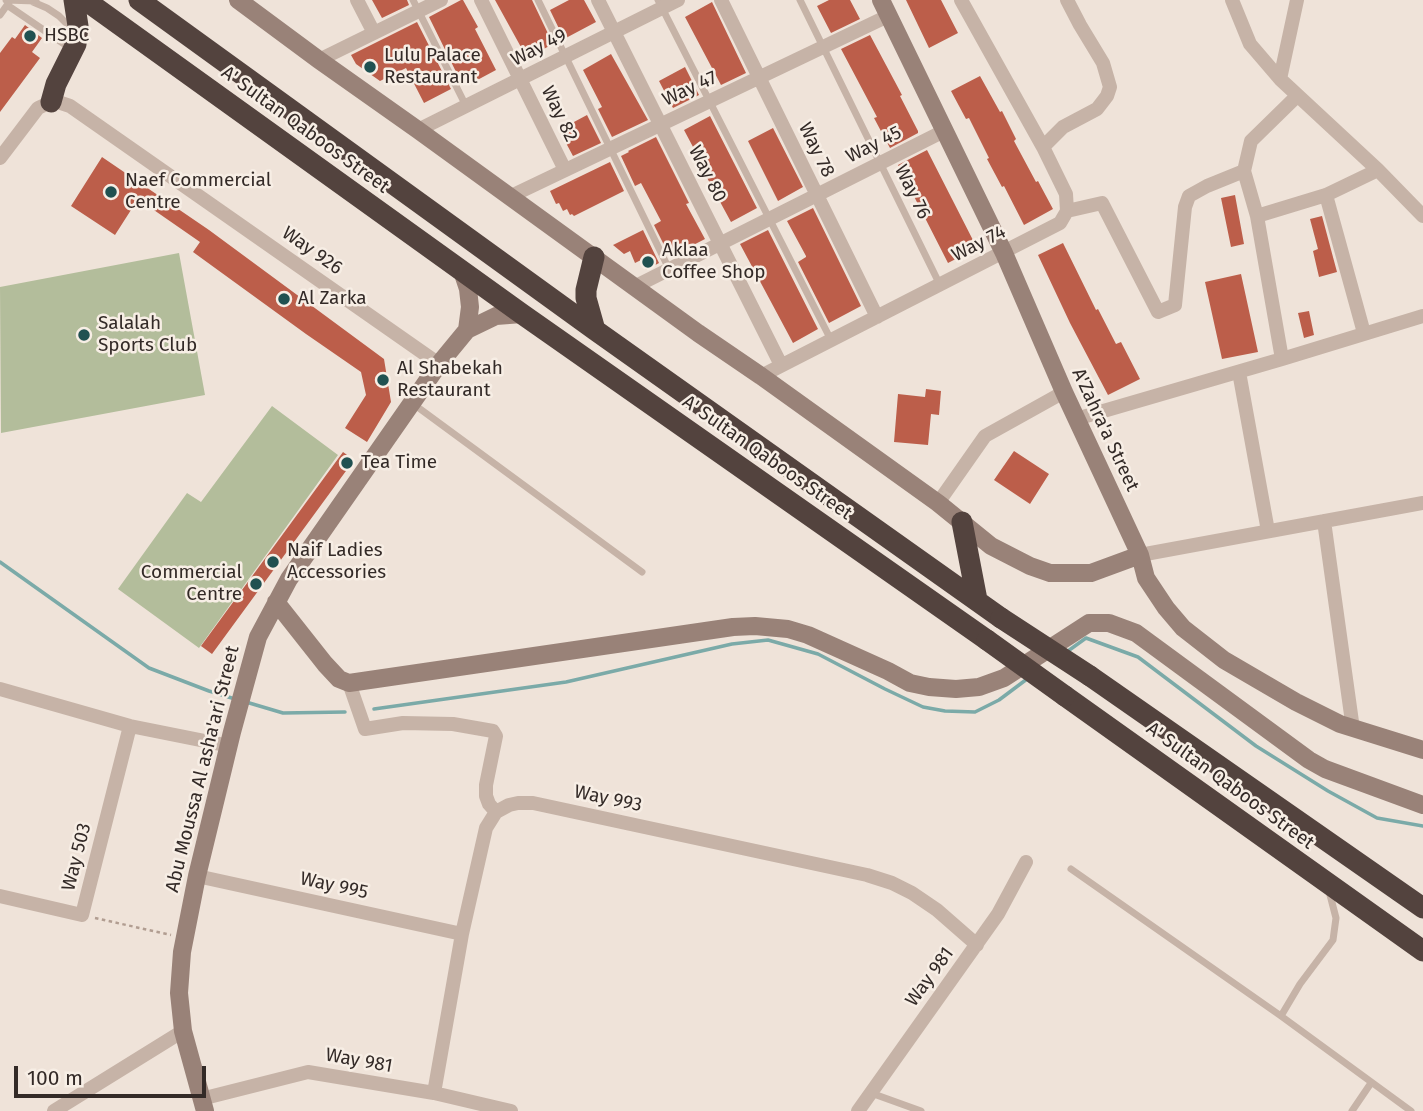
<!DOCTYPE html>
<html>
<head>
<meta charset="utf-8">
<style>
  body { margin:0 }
  #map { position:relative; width:1423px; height:1111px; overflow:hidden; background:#efe3d9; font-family:"Fira Sans",sans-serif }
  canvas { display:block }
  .scale { position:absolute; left:14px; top:1066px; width:192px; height:32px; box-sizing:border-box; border:4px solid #332a27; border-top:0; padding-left:9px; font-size:21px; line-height:24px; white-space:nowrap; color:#332a27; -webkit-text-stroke:5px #f7eee5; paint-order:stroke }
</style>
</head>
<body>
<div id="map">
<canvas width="1423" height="1111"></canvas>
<div class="scale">100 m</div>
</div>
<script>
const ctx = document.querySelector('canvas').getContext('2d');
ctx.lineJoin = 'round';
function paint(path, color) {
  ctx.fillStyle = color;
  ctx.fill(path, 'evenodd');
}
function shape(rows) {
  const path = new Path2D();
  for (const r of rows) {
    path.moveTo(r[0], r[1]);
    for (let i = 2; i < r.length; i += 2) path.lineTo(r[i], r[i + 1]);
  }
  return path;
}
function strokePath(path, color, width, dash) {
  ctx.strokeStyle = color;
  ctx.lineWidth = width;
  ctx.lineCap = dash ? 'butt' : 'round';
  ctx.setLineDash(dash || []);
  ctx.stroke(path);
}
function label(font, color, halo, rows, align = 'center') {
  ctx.font = font + ' "Fira Sans",sans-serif';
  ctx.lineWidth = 5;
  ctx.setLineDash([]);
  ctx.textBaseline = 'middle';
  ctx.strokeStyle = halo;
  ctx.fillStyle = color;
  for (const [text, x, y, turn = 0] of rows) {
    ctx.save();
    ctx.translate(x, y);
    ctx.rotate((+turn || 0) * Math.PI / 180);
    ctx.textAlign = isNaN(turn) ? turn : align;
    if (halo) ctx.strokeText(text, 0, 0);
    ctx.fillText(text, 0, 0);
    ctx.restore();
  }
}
const green = shape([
  [179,253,205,395,1,433,0,287],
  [272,406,338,455,199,648,118,589,187,493,201,502]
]);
const stream = shape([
  [0,562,149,668,209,691,235,699],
  [1068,651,1086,638,1138,657,1256,746,1328,791,1377,818,1423,826],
  [246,702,283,713,345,712],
  [374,709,566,682,732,644,768,640,818,654,885,689,923,707,945,711,975,712,999,700,1027,679]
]);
const building = shape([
  [372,0,407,0,409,5,382,18],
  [461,0,463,0,478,27,475,29,496,70,468,85,466,81,462,84,429,17],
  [495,0,532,0,553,44,527,58],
  [569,0,584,0,596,22,564,39,550,10],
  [829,0,850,0,860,19,831,33,817,6],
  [906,0,941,0,958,33,929,48],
  [712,2,746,73,721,85,685,17],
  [417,22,451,89,424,103,406,68,380,81,356,64,351,55],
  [25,25,42,38,32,52,40,58,0,112,0,53,12,37,15,39],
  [870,35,902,95,900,96,918,131,918,133,890,148,874,118,877,117,841,49],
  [611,54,648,120,612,137,598,109,602,107,583,70],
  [685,67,699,95,673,108,659,81],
  [980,76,1000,112,1002,111,1016,139,1014,141,1036,182,1038,181,1053,209,1024,225,1004,186,1002,187,987,159,989,158,969,118,966,119,951,91],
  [587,115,601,143,573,156,559,130],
  [710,116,757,208,731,222,699,163,701,162,684,130],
  [773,128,803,187,778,201,748,141],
  [656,137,689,203,686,204,705,239,670,257,654,225,661,221,641,183,635,186,621,156,629,152,628,151],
  [927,150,977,248,948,263,898,165],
  [102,157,209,230,384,359,391,402,367,442,345,428,366,395,361,372,306,334,193,252,200,242,138,199,115,235,71,206],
  [610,162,624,191,574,216,572,214,570,215,567,209,563,211,559,203,556,204,550,191],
  [1235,195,1244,244,1231,247,1221,198],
  [813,208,861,306,829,323,798,262,806,257,806,256,787,221],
  [1322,216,1337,272,1319,277,1313,251,1318,249,1310,219],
  [643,230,659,263,646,270,641,260,635,263,630,251,624,254,613,245],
  [768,230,818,329,793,343,740,244],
  [1063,243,1096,310,1098,309,1116,344,1121,342,1140,379,1108,395,1070,323,1038,255],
  [1241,274,1258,352,1222,359,1205,282],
  [1309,311,1314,335,1304,338,1298,313],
  [926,389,941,391,939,415,931,414,928,445,894,442,898,394,925,397],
  [1014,451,1049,474,1030,504,994,480],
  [343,452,354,460,212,654,201,646]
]);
const path = shape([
  [95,918,171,935]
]);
const lane = shape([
  [6,0,36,1],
  [413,0,466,106],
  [538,0,669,269],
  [658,0,831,340],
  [800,0,940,285],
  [33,2,47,8,59,16,72,29],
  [7,5,70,48],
  [0,15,10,1],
  [412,403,642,572],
  [1071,869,1281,1016,1411,1111],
  [1281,1016,1300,984,1333,940,1336,918,1329,891],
  [871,1093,921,1111],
  [1352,1111,1371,1083]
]);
const street = shape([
  [357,0,374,33],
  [481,0,565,170],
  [598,0,781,365],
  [721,0,877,317],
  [961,0,1043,147,1066,194,1067,211],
  [1232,0,1250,44,1280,79,1378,170,1423,216],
  [319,60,441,0],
  [1280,79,1297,0],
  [418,130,678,0],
  [1043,147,1063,127,1097,109,1107,96,1110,87,1103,63,1080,25,1067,0],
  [0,158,38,108,51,102,58,102,70,106,439,364],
  [1244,171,1257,216,1282,359],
  [1326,195,1364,333],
  [509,197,888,16],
  [1257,216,1326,195,1378,170],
  [634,287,944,131],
  [1239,372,1268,531],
  [761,376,1060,223,1067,211,1102,203,1158,312,1175,305,1185,207,1189,196,1207,186,1244,171,1251,141,1297,96],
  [1076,419,1282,359,1423,316],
  [938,503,985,436,1064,392],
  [1324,521,1353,729],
  [1140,555,1423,503],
  [349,683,365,729,403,723,453,724,493,731,496,736,486,785,486,796,489,804,496,812],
  [0,689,130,726,230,746],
  [197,876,462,934],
  [0,896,82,915,130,726],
  [434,1093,462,934,486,828,496,812,509,805,518,803,533,803,867,875,892,883,912,893,937,910,977,945],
  [201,1099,308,1072,434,1093,511,1111],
  [54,1111,183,1031],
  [858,1111,998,914,1026,862]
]);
const secondary = shape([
  [238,0,319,60,418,130,698,333,761,376,938,503,991,546,1030,566,1050,573,1091,573,1140,555],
  [881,0,1004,253,1064,392,1140,555,1146,578,1166,608,1183,628,1224,660,1296,702,1340,724,1423,750],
  [462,271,468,289,470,307,467,330],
  [276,602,325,664,339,679,349,683,733,627,755,626,788,629,808,635,888,671,910,683,929,687,956,689,979,687,1004,678,1089,623,1109,623,1136,633,1309,760,1325,769,1423,805],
  [205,1111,183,1031,179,993,182,952,197,876,232,732,258,637,289,579,439,364,467,330,496,316,522,314]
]);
const highway = shape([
  [85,0,522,314,987,640],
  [139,0,595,330,1001,618],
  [51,102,56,84,76,44,78,26,74,0],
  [594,257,586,290,586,298,595,330],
  [962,522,977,600],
  [1090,676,1423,908],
  [1065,696,1423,951]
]);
const highwayBridge = shape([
  [1001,618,1090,676],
  [987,640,1065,696]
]);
const markers = [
  [30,36,7,"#205151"],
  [370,67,7,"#205151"],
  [111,192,7,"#205151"],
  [648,262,7,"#205151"],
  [284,299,7,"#205151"],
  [84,335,7,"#205151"],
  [383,380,7,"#205151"],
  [347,463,7,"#205151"],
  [273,562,7,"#205151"],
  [256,584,7,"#205151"]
];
const poiNames = [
  ["HSBC",44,36],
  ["Lulu Palace",384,56],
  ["Restaurant",384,78],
  ["Naef Commercial",125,181],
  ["Centre",125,203],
  ["Aklaa",662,251],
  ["Coffee Shop",662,273],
  ["Al Zarka",298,299],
  ["Salalah",98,324],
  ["Sports Club",98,346],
  ["Al Shabekah",397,369],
  ["Restaurant",397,391],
  ["Tea Time",361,463],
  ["Naif Ladies",287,551],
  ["Accessories",287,573],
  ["Commercial",242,573,"right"],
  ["Centre",242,595,"right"]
];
const streetNames = [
  ["Way 49",539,48,-27],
  ["Way 47",690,89,-25],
  ["Way 82",559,114,64],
  ["A' Sultan Qaboos Street",305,130,36],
  ["Way 45",874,145,-27],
  ["Way 78",816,150,64],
  ["Way 80",707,174,63],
  ["Way 76",912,192,64],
  ["Way 74",979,244,-27],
  ["Way 926",312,251,35],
  ["A'Zahra'a Street",1105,430,65],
  ["A' Sultan Qaboos Street",767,458,35],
  ["Abu Moussa Al asha'ari Street",203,769,-76],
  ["A' Sultan Qaboos Street",1230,786,36],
  ["Way 993",608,799,12],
  ["Way 503",77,857,-76],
  ["Way 995",334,886,12],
  ["Way 981",930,977,-54],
  ["Way 981",359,1061,10]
];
paint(green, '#b3bd9b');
strokePath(stream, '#7baaa8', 3.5);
paint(building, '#bc5e4a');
strokePath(path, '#b19d91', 2.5, [3.5, 3.5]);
strokePath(lane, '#c6b3a7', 7);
strokePath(street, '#c6b3a7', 14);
strokePath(secondary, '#998278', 18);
strokePath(highway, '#53433e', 21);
strokePath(highwayBridge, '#53433e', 21);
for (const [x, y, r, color] of markers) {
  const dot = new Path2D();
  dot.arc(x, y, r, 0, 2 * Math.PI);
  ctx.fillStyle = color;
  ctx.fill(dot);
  strokePath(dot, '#f7eee5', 2.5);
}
label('19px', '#332a27', '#f7eee5', poiNames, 'left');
label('19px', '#332a27', '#f7eee5', streetNames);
</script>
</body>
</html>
